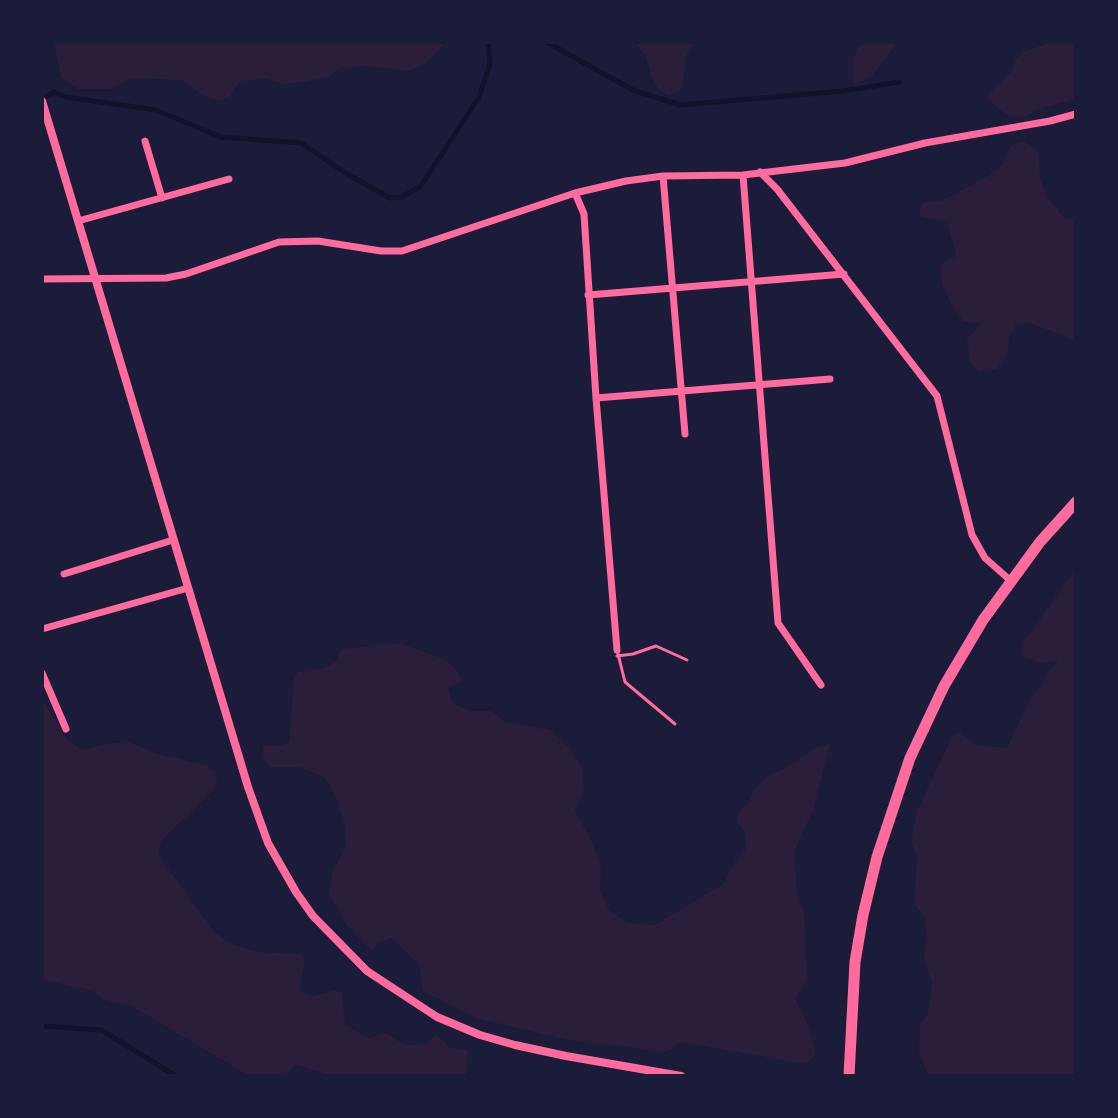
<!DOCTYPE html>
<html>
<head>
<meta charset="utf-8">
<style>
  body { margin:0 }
  #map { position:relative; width:1118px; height:1118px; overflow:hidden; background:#1b1b3a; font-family:"Space Grotesk",sans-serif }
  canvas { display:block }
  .frame { position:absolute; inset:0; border:44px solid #1b1b3a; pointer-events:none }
</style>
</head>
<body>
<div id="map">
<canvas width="1118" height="1118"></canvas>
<div class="frame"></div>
</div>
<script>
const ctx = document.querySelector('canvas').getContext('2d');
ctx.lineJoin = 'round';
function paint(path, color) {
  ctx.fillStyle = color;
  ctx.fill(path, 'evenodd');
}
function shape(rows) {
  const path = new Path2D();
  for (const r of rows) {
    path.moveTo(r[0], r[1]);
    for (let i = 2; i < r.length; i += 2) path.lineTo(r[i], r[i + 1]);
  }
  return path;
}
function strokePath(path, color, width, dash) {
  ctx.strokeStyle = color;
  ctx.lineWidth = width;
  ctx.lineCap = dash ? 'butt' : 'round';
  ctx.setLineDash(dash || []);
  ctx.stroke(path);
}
const green = shape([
  [54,42,447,42,426,63,409,71,367,66,342,67,329,77,302,82,282,84,265,78,240,82,227,99,218,100,204,96,181,80,131,78,111,89,78,89,61,77],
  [633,42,695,42,687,53,682,89,669,96,660,91,651,77,646,56],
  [865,42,898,42,871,78,853,84,853,59,858,48],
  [1052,42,1076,42,1076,99,1038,109,1025,117,1005,114,987,98,988,94,1012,71,1016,59,1023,52],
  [1025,141,1039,153,1040,177,1046,195,1063,217,1076,220,1076,341,1028,322,1017,323,1009,338,1008,355,997,369,978,371,970,361,967,339,981,324,963,321,953,308,942,285,941,266,956,255,947,221,919,216,922,203,943,200,986,177,1003,164,1011,145],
  [1076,569,1076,1076,928,1076,919,1050,920,1024,928,1013,932,982,924,958,927,941,925,918,914,904,917,856,911,841,917,812,952,736,960,732,975,745,1007,748,1030,699,1058,660,1045,663,1028,659,1021,654,1024,641],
  [400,643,444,659,457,670,461,681,448,689,453,704,471,711,492,711,505,722,550,730,571,750,582,768,584,794,574,810,591,839,601,867,600,890,609,910,628,923,655,925,723,884,736,860,746,848,746,835,737,821,739,812,747,804,754,790,766,777,782,770,819,746,830,744,813,810,794,852,797,891,804,912,807,980,795,999,807,1022,816,1054,806,1064,680,1042,667,1052,564,1039,475,1018,423,991,419,965,391,938,382,941,372,950,363,943,347,925,329,894,332,873,346,846,345,824,334,793,324,777,299,767,270,767,263,756,263,746,280,746,289,742,294,679,298,672,326,668,336,661,342,649],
  [42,698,67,740,82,750,112,743,129,742,158,754,206,765,217,773,216,788,161,841,158,855,213,930,230,944,260,952,302,954,305,960,299,990,313,996,335,990,342,993,345,1024,369,1039,384,1032,405,1045,426,1044,435,1035,443,1040,448,1047,468,1050,466,1076,332,1076,295,1064,285,1076,249,1076,130,1005,104,1000,91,990,42,980]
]);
const stream = shape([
  [546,42,633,90,680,105,843,91,899,82],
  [42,99,54,92,65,97,156,110,221,137,301,143,347,174,390,198,402,197,421,186,479,97,490,64,488,42],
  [42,1026,101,1030,176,1076]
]);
const service = shape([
  [617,650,625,682,675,724],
  [617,656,633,654,656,646,687,660]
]);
const minor = shape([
  [145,141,162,198],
  [760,172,777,189,937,396,972,535,985,558,1011,581],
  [743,175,778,623,821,685],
  [663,176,685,434],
  [575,193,584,214,596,398,617,650],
  [78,221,229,179],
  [42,279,166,278,186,274,279,242,318,241,381,251,402,251,575,193,626,181,663,176,743,175,845,163,925,143,1050,121,1076,114],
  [588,295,844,274],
  [596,398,830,379],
  [64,574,173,540],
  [42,629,188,588],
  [42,673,66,729]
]);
const tertiary = shape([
  [42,101,248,787,268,843,296,892,313,916,367,971,437,1017,480,1035,515,1045,566,1056,681,1076]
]);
const trunk = shape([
  [849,1076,855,962,863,915,877,857,910,758,944,686,983,620,1040,542,1076,502]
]);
paint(green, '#2a1e3b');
strokePath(stream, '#12122b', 5);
strokePath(service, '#ff6b9d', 3);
strokePath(minor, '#ff6b9d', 7);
strokePath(tertiary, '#ff6b9d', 8);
strokePath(trunk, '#ff6b9d', 11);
</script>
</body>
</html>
